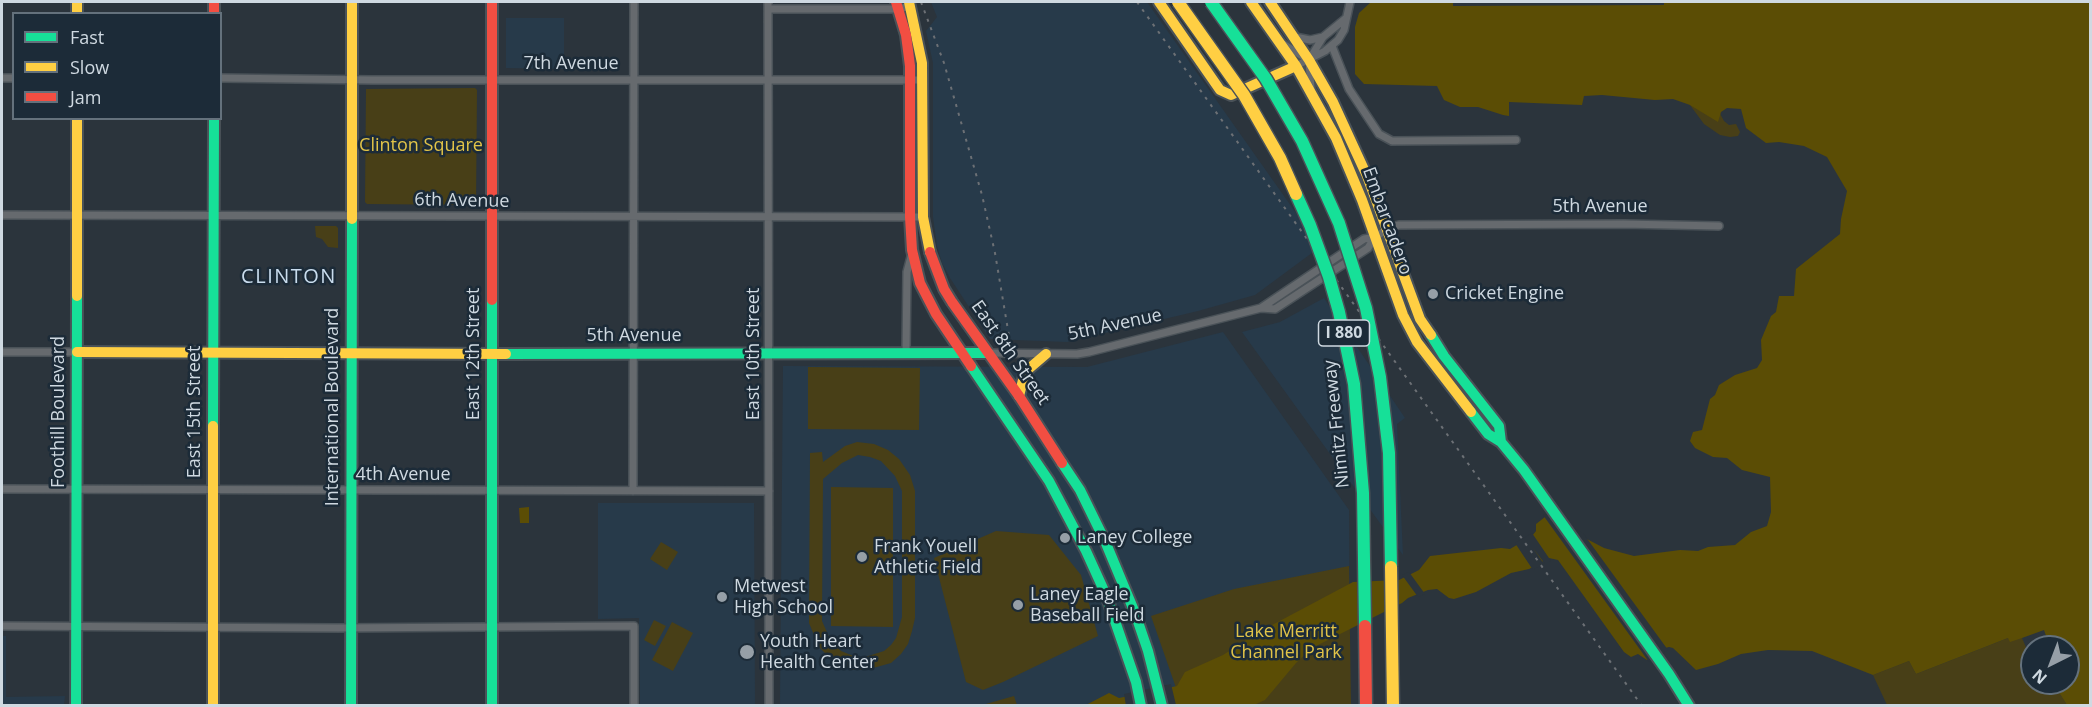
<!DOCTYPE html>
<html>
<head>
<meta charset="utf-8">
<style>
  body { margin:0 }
  #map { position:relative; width:2092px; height:707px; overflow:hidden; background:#2b343c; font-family:"Open Sans",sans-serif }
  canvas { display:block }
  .frame { position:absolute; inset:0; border:3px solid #cfd9e1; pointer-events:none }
  .legend { position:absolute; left:12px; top:12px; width:210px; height:108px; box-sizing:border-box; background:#1c2b38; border:2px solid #64717c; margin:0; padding:8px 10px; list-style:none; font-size:18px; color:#cfd9e1 }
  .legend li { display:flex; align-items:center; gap:12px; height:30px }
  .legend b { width:30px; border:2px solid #64717c }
  .north { position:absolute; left:2020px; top:635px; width:60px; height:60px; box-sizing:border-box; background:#1c2b38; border:2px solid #64717c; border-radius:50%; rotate:222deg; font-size:16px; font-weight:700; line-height:24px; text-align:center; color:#cfd9e1 }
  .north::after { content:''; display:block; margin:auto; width:21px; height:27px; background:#969fa7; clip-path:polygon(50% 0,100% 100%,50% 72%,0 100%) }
</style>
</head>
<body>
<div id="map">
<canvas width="2092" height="707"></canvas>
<div class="frame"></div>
<ul class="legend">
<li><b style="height:8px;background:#16e098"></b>Fast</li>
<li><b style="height:8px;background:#ffcf43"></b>Slow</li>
<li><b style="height:8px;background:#f24e42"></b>Jam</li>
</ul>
<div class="north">N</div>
</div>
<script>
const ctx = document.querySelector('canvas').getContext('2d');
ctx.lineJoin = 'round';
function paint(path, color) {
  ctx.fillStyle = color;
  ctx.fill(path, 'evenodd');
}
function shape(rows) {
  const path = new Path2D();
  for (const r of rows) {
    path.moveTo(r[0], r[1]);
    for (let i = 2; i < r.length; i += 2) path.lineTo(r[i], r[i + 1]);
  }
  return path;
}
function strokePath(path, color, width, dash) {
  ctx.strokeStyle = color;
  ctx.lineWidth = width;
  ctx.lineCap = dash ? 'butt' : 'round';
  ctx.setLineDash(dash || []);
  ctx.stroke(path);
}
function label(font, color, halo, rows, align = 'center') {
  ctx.font = font + ' "Open Sans",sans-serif';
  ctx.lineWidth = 5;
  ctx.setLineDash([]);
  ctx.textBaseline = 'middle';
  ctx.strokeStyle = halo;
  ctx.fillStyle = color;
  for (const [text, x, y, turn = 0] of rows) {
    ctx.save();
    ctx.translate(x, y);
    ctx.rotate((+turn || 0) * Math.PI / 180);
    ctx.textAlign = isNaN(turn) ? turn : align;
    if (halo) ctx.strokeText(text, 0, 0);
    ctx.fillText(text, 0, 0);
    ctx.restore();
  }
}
const built = shape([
  [931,2,1147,2,1320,247,1255,295,1198,311,1067,342,990,339,950,278,942,263,937,246,933,217,933,63,926,31,937,17],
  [506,18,564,18,564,69,506,68],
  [1324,298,1405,418,1397,424,1403,555,1242,332,1280,322],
  [1223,332,1349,510,1350,705,780,706,783,366,1087,367],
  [598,503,754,503,755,705,640,705,639,618,598,619],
  [2,636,6,636,6,697,65,696,64,705,2,705]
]);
const green = shape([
  [475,88,477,90,476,205,367,204,365,202,366,89],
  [1693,103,1718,110,1724,121,1729,125,1736,124,1740,132,1738,136,1730,137,1720,135,1704,124,1690,105],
  [315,226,336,226,338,228,338,248,328,247,322,239,316,237],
  [808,367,920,368,919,430,808,429],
  [857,442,874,444,888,450,899,459,910,475,915,491,915,618,912,631,908,644,901,654,891,663,866,670,854,670,834,662,819,647,809,623,810,453,822,452,823,462,845,446],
  [858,455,870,457,881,461,895,476,902,491,902,617,896,638,891,645,884,651,865,657,856,657,841,651,830,639,822,621,823,479,842,463],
  [831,487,893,488,893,627,831,626],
  [996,531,1049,535,1081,575,1098,636,1003,682,983,690,966,682,934,558],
  [661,542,678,552,667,570,650,559],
  [1349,566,1351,704,1182,705,1151,616,1234,589],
  [654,620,666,626,655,646,644,640],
  [672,622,693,633,673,671,652,660],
  [2008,638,2022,638,2032,660,2032,683,2053,683,2067,705,1887,705,1873,675,1909,661,1916,674],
  [1014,696,1017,705,987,705,986,704]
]);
const water = shape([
  [1371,2,2090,2,2090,705,2067,705,2053,683,2068,683,2068,647,2032,647,2032,660,2022,638,2010,642,2008,638,1916,674,1909,661,1873,675,1812,651,1768,650,1741,654,1718,664,1696,670,1673,648,1669,647,1661,649,1647,660,1638,654,1631,657,1624,652,1558,560,1549,558,1529,569,1511,573,1476,592,1454,599,1449,598,1437,589,1428,590,1408,598,1402,603,1312,648,1296,663,1265,700,1254,705,1084,706,1109,693,1119,698,1177,686,1185,672,1223,655,1257,633,1353,582,1399,580,1419,570,1430,556,1501,548,1510,549,1532,536,1536,531,1536,524,1545,517,1604,548,1634,556,1680,550,1698,551,1708,547,1735,545,1751,532,1767,526,1771,512,1770,477,1742,470,1727,458,1713,457,1695,448,1690,441,1693,432,1702,430,1710,399,1715,395,1719,385,1735,375,1757,368,1762,360,1761,340,1771,316,1776,312,1779,296,1794,296,1796,269,1840,234,1841,219,1847,191,1827,157,1804,146,1779,142,1766,143,1746,128,1741,109,1727,108,1721,112,1718,122,1690,105,1673,99,1655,100,1602,95,1584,96,1582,105,1509,102,1509,116,1503,115,1478,107,1460,107,1444,100,1437,86,1364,84,1355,74,1355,27,1359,13],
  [529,507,529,523,520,523,519,508]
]);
const pier = shape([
  [1453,2,1664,2,1664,5,1453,6],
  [1547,514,1583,533,1668,650,1649,662,1543,515],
  [1532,533,1551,561,1545,564,1533,548,1544,564,1533,570,1515,543],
  [1409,572,1425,594,1418,597,1402,575],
  [2044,630,2050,647,2032,647,2031,659,2022,638],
  [1171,684,1176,705,1126,706,1124,694]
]);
const street = shape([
  [768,2,769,706],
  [768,9,899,9,910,6],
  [1295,37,1310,40,1323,37],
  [1283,44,1304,57],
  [1332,46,1349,89,1379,134,1392,141,1516,140],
  [1296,66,1325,51,1338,40,1344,30,1350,2],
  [2,78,14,78],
  [220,78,373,80,922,80],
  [1311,89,1309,60,1323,37,1345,19],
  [2,215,923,217],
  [1261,308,1364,239,1375,237,1391,227,1399,225,1624,224,1719,226],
  [2,352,77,352],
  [906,353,907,272,912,253],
  [988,353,1077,354,1089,352,1261,308,1275,309,1368,248,1375,237],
  [2,489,769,491],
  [633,491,634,2],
  [2,626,338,628,634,626,634,706]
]);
const fast = shape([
  [492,300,492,706],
  [1431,335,1444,356,1499,426,1501,442],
  [506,354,988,353],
  [971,366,1049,481,1086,551,1106,595,1136,682,1141,706],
  [1471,412,1488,434,1501,442,1524,470,1669,674,1689,706],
  [213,426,214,118],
  [1062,463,1080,490,1105,541,1135,613,1148,651,1162,706],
  [76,706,77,296],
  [351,706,352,219]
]);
const slow = shape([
  [77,2,77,14],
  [909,2,922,63,923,217,930,252],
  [1159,2,1220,90,1231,95,1296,66],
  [1251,2,1296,66,1336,138,1362,200,1403,315,1417,342,1471,412],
  [1270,2,1309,60,1333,102,1367,176,1420,319,1431,335],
  [352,219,352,2],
  [77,296,77,118],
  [77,352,506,354],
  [1019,396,1025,372,1046,354],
  [213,706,213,426]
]);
const jam = shape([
  [214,2,214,14],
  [492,2,492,300],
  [896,2,906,35,910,66,910,217,912,250,920,283,936,314,971,366],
  [930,252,944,289,952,302,1019,396,1062,463]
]);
const rail = shape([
  [921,2,944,63,982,195,995,253,1009,336],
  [1137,2,1642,706]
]);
const fastBridge = shape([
  [1211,2,1266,79,1302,141,1339,223,1366,308,1380,377,1389,453,1391,567],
  [1296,194,1310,225,1329,277,1339,312,1354,384,1363,493,1365,626]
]);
const slowBridge = shape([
  [1178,2,1244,95,1280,158,1296,194],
  [1391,567,1393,706]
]);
const jamBridge = shape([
  [1365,626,1366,706]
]);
const markers = [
  [1433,294,6,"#969fa7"],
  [1065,538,6,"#969fa7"],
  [862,557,6,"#969fa7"],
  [722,597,6,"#969fa7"],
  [1018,605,6,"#969fa7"],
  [747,652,8,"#969fa7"]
];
const shields = [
  [1344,333,51]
];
const shieldNames = [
  ["I 880",1344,333]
];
const streetNames = [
  ["7th Avenue",571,64],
  ["6th Avenue",462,201,1],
  ["5th Avenue",1600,207],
  ["Embarcadero",1387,221,70],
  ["5th Avenue",1115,325,-12],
  ["5th Avenue",634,336],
  ["East 8th Street",1010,353,55],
  ["East 12th Street",474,354,-90],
  ["East 10th Street",754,354,-90],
  ["International Boulevard",333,407,-90],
  ["Foothill Boulevard",59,412,-90],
  ["East 15th Street",195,412,-90],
  ["Nimitz Freeway",1337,424,-96],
  ["4th Avenue",403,475]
];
const parkNames = [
  ["Clinton Square",421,146],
  ["Lake Merritt",1286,632],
  ["Channel Park",1286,653]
];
const poiNames = [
  ["Cricket Engine",1445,294],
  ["Laney College",1077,538],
  ["Frank Youell",874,547],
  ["Athletic Field",874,568],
  ["Metwest",734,587],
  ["High School",734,608],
  ["Laney Eagle",1030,595],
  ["Baseball Field",1030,616],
  ["Youth Heart",760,642],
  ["Health Center",760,663]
];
const neighbourhoodNames = [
  ["CLINTON",289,277]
];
paint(built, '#273a4a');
paint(green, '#483f17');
paint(water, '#5b4d05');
paint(pier, '#2b343c');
strokePath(street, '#4a5258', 10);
strokePath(fast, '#4a5258', 14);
strokePath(slow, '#4a5258', 14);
strokePath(jam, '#4a5258', 14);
strokePath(street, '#666a6e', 7);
strokePath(fast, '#16e098', 10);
strokePath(slow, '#ffcf43', 10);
strokePath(jam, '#f24e42', 10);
strokePath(rail, '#6c7075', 2, [3, 6]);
strokePath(fastBridge, '#4a5258', 15, []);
strokePath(slowBridge, '#4a5258', 15, []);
strokePath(jamBridge, '#4a5258', 15, []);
strokePath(fastBridge, '#16e098', 12);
strokePath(slowBridge, '#ffcf43', 12);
strokePath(jamBridge, '#f24e42', 12);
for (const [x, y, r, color] of markers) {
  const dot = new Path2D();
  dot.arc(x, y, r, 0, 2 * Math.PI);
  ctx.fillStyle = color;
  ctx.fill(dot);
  strokePath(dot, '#1c2b38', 2);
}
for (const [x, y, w] of shields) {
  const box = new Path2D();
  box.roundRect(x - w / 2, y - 13, w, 26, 4.5);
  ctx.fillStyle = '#1c2b38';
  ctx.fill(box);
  strokePath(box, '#cfd9e1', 1.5);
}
label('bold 16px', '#cfd9e1', null, shieldNames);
label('18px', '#cfd9e1', '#1c2b38', streetNames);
label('18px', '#e1c348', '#1c2b38', parkNames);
label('18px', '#cfd9e1', '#1c2b38', poiNames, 'left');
ctx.letterSpacing = '1.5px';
label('20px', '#c9dced', '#1c2b38', neighbourhoodNames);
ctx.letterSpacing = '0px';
</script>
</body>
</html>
